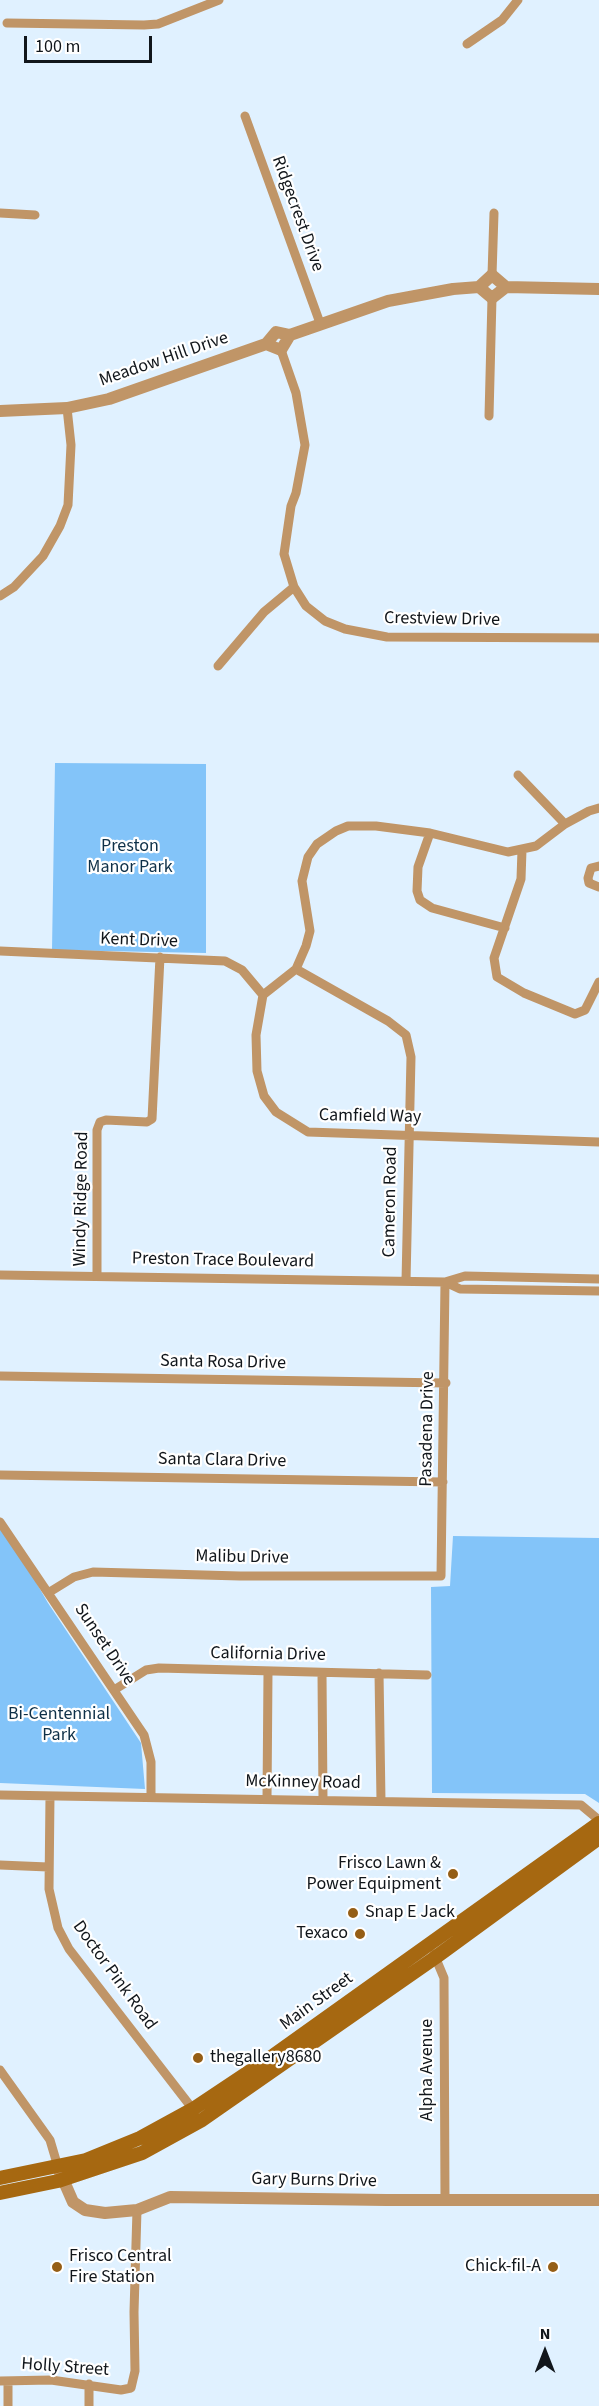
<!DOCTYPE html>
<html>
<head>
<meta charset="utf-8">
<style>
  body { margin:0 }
  #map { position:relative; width:599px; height:2406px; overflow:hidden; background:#e0f1ff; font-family:"Source Sans 3",sans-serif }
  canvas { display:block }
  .north { position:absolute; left:515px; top:2322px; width:60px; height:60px; -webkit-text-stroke:4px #fff; paint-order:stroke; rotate:0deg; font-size:16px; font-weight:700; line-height:24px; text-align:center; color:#11161b }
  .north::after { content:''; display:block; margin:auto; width:21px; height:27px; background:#11161b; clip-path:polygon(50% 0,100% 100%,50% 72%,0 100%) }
  .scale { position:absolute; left:24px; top:36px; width:128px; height:27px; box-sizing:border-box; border:3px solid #11161b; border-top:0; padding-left:8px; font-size:18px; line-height:21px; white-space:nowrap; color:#11161b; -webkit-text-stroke:4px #fff; paint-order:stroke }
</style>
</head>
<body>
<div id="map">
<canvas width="599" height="2406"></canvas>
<div class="north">N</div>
<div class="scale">100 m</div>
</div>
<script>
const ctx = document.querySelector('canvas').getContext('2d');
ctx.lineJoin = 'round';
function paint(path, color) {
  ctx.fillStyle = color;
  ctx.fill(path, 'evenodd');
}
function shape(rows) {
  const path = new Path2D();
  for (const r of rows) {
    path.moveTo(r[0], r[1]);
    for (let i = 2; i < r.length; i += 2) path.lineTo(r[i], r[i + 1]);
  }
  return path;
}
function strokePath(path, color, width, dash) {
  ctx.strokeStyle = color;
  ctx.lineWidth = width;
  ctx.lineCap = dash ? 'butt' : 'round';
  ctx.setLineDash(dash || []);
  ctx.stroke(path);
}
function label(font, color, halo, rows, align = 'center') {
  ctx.font = font + ' "Source Sans 3",sans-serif';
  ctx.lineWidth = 4.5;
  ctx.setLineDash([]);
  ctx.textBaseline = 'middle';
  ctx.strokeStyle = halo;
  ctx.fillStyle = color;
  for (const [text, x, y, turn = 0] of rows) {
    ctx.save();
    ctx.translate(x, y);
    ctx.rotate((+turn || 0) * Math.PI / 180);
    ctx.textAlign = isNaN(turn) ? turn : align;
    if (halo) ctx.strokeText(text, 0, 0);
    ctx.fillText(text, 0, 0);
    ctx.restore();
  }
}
const green = shape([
  [55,763,206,764,206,953,52,950],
  [0,1520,48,1603,141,1743,145,1789,0,1783],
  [453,1536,599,1538,599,1803,585,1794,432,1793,431,1587,450,1586]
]);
const minor = shape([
  [7,23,144,25,158,24,219,0],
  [467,44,502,20,518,0],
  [245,116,320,323],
  [0,213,35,215],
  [492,275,494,213],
  [281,350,296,393,305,445,296,493,291,506,284,554,294,587,306,606,325,621,345,629,387,637,599,638],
  [489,416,492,298],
  [0,596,14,587,43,556,60,526,68,505,71,445,67,408],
  [218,666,264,612,294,587],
  [518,775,565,824],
  [599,808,589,811,565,824,536,846,508,852,430,833,376,826,348,826,336,831,317,844,308,857,302,881,310,931,306,946,296,969,263,995,256,1035,257,1071,264,1096,276,1112,308,1132,599,1142],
  [430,833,418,867,417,891,420,900,432,908,505,928],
  [522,850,521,879,494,958,497,977,524,993,575,1014,585,1010,599,982],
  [599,866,591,868,588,878,589,883,599,887],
  [0,951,225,961,242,970,263,995],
  [296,969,388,1021,406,1035,411,1057,406,1281],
  [0,1275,445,1282,465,1276,599,1279],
  [97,1276,97,1130,100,1122,106,1120,147,1122,152,1119,160,957],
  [445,1282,460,1289,599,1291],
  [0,1376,446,1383],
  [0,1475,443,1482],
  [0,1522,144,1735,151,1762,151,1797],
  [48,1593,74,1577,93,1572,240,1576,441,1576,445,1282],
  [322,1673,323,1800],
  [379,1673,381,1801],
  [114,1690,146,1670,159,1668,427,1675],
  [0,1795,581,1805,599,1820],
  [50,1796,49,1889,58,1928,69,1949,195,2112],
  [267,1799,268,1672],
  [0,1865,48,1867],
  [434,1954,444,1978,445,2200],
  [0,2070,50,2140,58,2167],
  [0,2381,51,2380,121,2390,131,2388,135,2371,134,2312,137,2210],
  [8,2406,8,2381],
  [89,2406,89,2384]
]);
const tertiary = shape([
  [506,287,492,298,479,287,492,275,506,287,599,289],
  [290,335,281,350,266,344,276,332,290,335,388,301,453,289,479,287],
  [0,411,67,408,109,399,266,344],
  [59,2170,73,2202,85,2210,105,2213,137,2210,170,2197,386,2200,599,2200]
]);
const secondary = shape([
  [0,2178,86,2160,140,2138,193,2109,274,2055,599,1823],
  [0,2193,58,2181,142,2153,202,2120,436,1957,599,1838]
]);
const markers = [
  [453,1874,6,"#955e16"],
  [353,1913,6,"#955e16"],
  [360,1934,6,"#955e16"],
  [198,2058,6,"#955e16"],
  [57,2267,6,"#955e16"],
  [553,2267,6,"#955e16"]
];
const streetNames = [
  ["Ridgecrest Drive",297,214,70],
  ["Meadow Hill Drive",164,360,-19],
  ["Crestview Drive",442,620,1],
  ["Kent Drive",139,941,2],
  ["Camfield Way",370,1117,1],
  ["Windy Ridge Road",82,1199,-89],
  ["Cameron Road",391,1202,-89],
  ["Preston Trace Boulevard",223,1261,1],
  ["Santa Rosa Drive",223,1363,1],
  ["Pasadena Drive",428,1429,-89],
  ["Santa Clara Drive",222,1461,1],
  ["Malibu Drive",242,1558,1],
  ["Sunset Drive",104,1645,56],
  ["California Drive",268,1655,1],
  ["McKinney Road",303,1783,1],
  ["Doctor Pink Road",114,1976,54],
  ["Main Street",317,2002,-36],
  ["Alpha Avenue",428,2070,-90],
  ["Gary Burns Drive",314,2181,1],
  ["Holly Street",65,2368,4]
];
const parkNames = [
  ["Preston",130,847],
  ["Manor Park",130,868],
  ["Bi-Centennial",59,1715],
  ["Park",59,1736]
];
const poiNames = [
  ["Frisco Lawn &",441,1864],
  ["Power Equipment",441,1885],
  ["Snap E Jack",365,1913,"left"],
  ["Texaco",348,1934],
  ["thegallery8680",210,2058,"left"],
  ["Frisco Central",69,2257,"left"],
  ["Fire Station",69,2278,"left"],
  ["Chick-fil-A",541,2267]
];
paint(green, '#83c4f9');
strokePath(minor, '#c09567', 9);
strokePath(tertiary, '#c09567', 12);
strokePath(secondary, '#a66811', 14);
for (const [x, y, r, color] of markers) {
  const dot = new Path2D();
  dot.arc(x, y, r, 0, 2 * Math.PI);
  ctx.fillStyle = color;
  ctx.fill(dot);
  strokePath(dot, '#fff', 2);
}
label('18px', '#11161b', '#fff', streetNames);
label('18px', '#0e3048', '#fff', parkNames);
label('18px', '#11161b', '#fff', poiNames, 'right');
</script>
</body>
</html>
